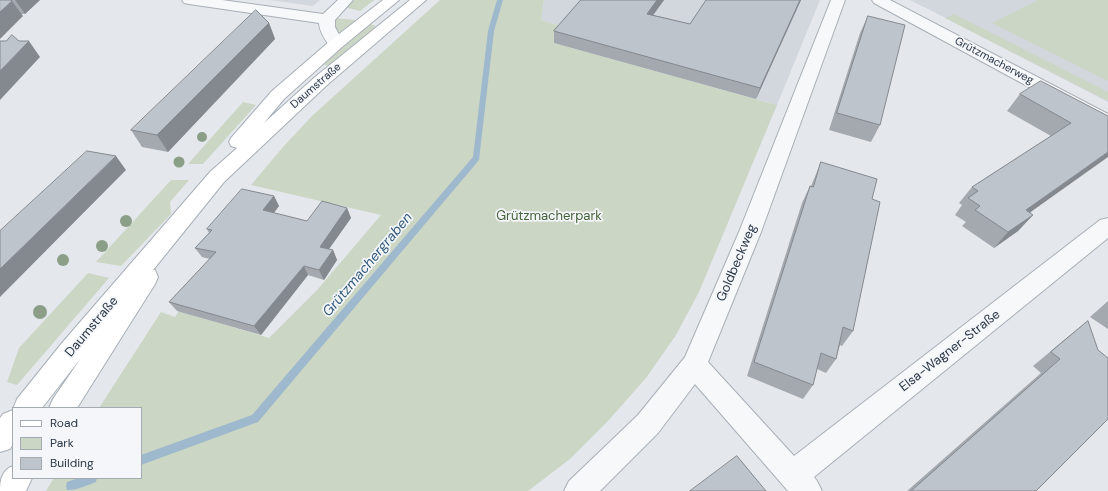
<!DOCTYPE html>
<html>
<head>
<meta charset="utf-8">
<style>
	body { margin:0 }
	#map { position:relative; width:1108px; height:491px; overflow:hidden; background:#e4e8ec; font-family:"DM Sans",sans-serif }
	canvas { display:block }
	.legend { position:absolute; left:12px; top:407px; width:130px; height:72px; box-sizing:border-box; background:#f4f6f9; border:1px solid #a3aab1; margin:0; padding:5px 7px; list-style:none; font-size:12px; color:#2a3746 }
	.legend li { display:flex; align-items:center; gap:8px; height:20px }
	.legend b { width:20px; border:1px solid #a3aab1 }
</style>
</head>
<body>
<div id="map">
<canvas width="1108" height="491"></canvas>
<ul class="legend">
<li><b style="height:5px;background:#fff"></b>Road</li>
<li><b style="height:11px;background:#cbd6c4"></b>Park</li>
<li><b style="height:11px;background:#bdc4cc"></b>Building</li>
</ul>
</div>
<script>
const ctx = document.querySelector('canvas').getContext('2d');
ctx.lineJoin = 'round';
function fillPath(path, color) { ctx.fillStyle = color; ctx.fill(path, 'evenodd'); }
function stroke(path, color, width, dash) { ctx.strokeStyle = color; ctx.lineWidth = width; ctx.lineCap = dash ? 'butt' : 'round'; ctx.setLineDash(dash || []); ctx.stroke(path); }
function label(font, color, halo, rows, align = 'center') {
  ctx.font = font + ' "DM Sans",sans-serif'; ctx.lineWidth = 3.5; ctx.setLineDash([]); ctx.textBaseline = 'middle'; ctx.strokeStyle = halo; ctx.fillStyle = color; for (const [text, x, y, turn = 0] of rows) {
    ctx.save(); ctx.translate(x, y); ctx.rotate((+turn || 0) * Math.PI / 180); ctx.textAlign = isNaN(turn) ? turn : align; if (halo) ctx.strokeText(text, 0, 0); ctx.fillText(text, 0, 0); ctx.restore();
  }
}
const built = new Path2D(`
	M270 0H320L313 6Z
	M544 0H820L777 105 554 43 567 28 541 20Z
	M909 0H1108V102L926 8Z`);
const green = new Path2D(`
	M352 0H374L360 11 344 7Z
	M440 0H544L541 20 567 28 554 43 777 105 699 292 676 335 646 378 608 421 570 459 528 491H46L54 478H141V408H99L161 312 175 317 179 311 269 338 318 289 381 215 251 185 283 147 312 116Z
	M1038 0H1108V81L992 23Z
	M954 14 1108 92V101L945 18Z
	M333 18 356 20 335 36Z
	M370 24 376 26 329 66 323 64Z
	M243 102 256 105 203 164H188Z
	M171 180H189L170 202 171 214 121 266 96 262Z
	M88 273 109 278 17 385 7 382 19 348Z`);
const stream = new Path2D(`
	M497 0H503L494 31 479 160 258 422 141 465V455L252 415 473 157 488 31Z
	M78 478H97L96 482C88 485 75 491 67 490L66 486 67 482Z`);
const street = new Path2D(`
	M182 0H222L323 14 338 0H353L335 20V27L344 44 342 47 336 49 330 47C326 41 319 31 319 23L189 4 184 3Z
	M831 0H845L761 232 708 362 794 456 1100 220 1108 218V238L814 477 817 481 822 491H788L695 384 658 433 600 491H564L569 481 638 415 685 357 739 232Z
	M872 0H890L1108 114V128L1101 126 874 3Z`);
const secondary = new Path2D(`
	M383 0H399L342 47 284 99 264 123 315 77 410 0H426L327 85 224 182 153 270H155L158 277 155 284 77 408H49L53 399 81 358 42 408 13 409 17 399 62 343 210 172 237 148 231 146 229 142 231 138 272 91 330 41Z
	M13 410V444L10 449 0 452V418L3 414Z
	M13 466V478H32L26 491H0C0 480 2 470 13 466Z`);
const trees = [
	[202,137,5],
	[179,162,5.5],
	[126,221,6],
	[102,246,6],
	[63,260,6],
	[40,312,7]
];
const wall = new Path2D(`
	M0 0H40L25 14H21L23 16Z
	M581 0H664L653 15 690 24 706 0H801L756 99 554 43V31Z
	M868 16 880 125 871 142 829 130 860 33Z
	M269 23 275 39 168 152 142 147 131 130Z
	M1020 94 1108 116 1030 213 1033 215 1018 231 994 248 962 226 966 222 955 215 962 205 959 203 972 187 1051 136 1007 111Z
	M821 162 872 199 853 331 842 346 840 345 836 359 826 373 817 369 813 385 803 399 747 376 802 203 810 186H811L814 179Z
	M274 196 279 206 274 213 307 221 347 208 351 218 329 249 333 250 337 260 324 280 308 275 261 335 177 311 169 302 210 259 202 257 195 248 209 233 207 229Z
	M1108 301V329L1090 317Z
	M1088 321 1036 491H907L1041 373 1033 366 1069 336Z`);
const shadedWall = new Path2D(`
	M15 0H40L25 14Z
	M657 0H664L646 25 647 14Z
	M800 0H801L756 99 760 88Z
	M12 1 23 16 0 39V12Z
	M269 23 275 39 168 152 157 135Z
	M29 41 40 57 0 100V71Z
	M1108 152V157L1011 226 1026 210Z
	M116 156 126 170 0 297V269Z
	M274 196 279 206 268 220 263 210Z
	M347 208 351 218 324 256 320 247Z
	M1033 215 1018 231 994 248 1008 232Z
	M333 250 337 260 324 280 319 270Z
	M304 266 308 275 261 335 254 326Z`);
const building = new Path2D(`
	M0 0H11L12 1 0 12Z
	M581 0H657L647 14 690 24 706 0H800L760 88 554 31Z
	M256 10 269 23 157 135 131 130Z
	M868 16 905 25 880 125 837 113Z
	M12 35 19 41H29L0 71V41H6Z
	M1041 81 1108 116V152L1026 210 1033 215 1008 232 975 210 980 206 968 198 978 191 972 187 1071 123 1020 94Z
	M87 151 116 156 0 269V231Z
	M821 162 877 179 872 199 880 202 853 331 843 327 836 359 821 353 813 385 754 362 810 186 813 187Z
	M242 189 274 196 263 210 307 221 322 201 347 208 320 247 333 250 319 270 304 266 254 326 169 302 216 252 195 248 212 230 207 229Z
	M1088 321 1098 350 1108 358V419L1036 491H911L1060 359 1051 352Z
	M737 456 766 491H690Z`);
const farStreetnames = [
	["Grützmacherweg",994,61,28],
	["Daumstraße",316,86,-41]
];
const parkNames = [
	["Grützmacherpark",549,217]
];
const streetNames = [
	["Goldbeckweg",737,263,-67],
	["Daumstraße",92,327,-50],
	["Elsa-Wagner-Straße",950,351,-38]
];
const waterNames = [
	["Grützmachergraben",368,265,-50]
];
fillPath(built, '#d2d7de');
fillPath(green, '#cbd6c4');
fillPath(stream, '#9eb9cd');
stroke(street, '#a8afb7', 2);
stroke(secondary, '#a8afb7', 2);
fillPath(street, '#f7f8fa');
fillPath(secondary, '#fff');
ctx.fillStyle = '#8b9e88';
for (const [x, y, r] of trees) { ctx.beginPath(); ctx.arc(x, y, r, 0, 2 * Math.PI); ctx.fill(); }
fillPath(wall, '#a3a9af');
fillPath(shadedWall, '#84898f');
fillPath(building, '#bdc4cc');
stroke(building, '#84898f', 1);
label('11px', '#2a3746', '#f4f6f9', farStreetnames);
label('13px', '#436237', '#f4f6f9', parkNames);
label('13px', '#2a3746', '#f4f6f9', streetNames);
label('italic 14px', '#325a7c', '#f4f6f9', waterNames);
</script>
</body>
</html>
